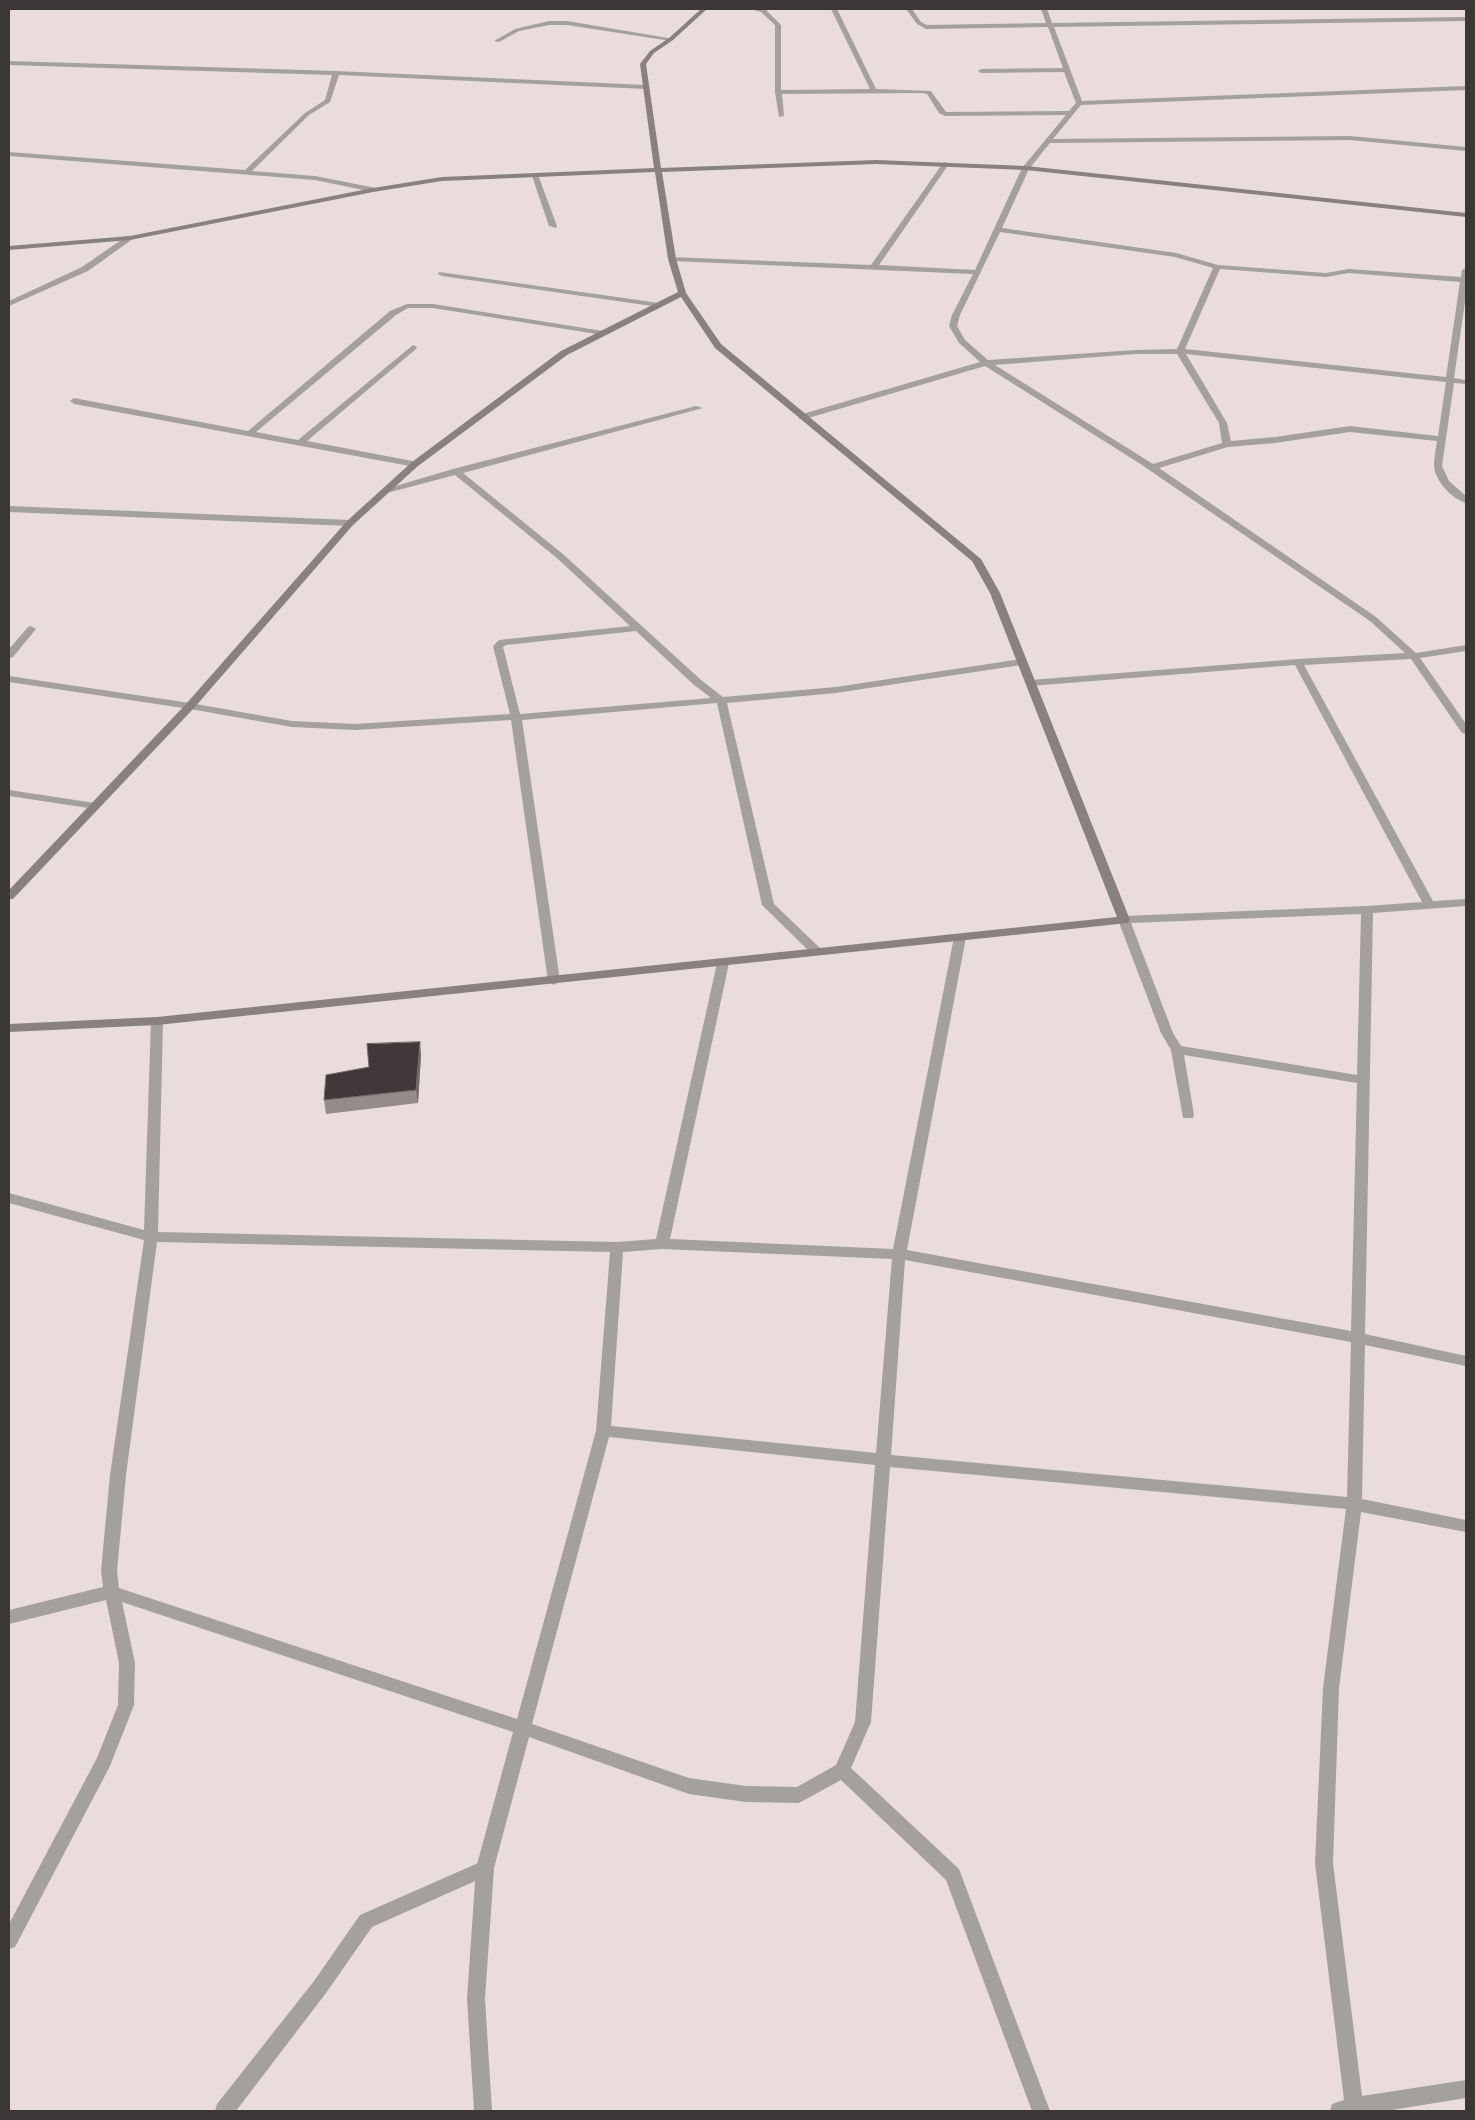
<!DOCTYPE html>
<html>
<head>
<meta charset="utf-8">
<style>
	body { margin:0 }
	#map { position:relative; width:1475px; height:2120px; overflow:hidden; background:#e9dcdb; font-family:Helvetica,sans-serif }
	canvas { display:block }
	.frame { position:absolute; inset:0; border:10px solid #3c3737; pointer-events:none }
</style>
</head>
<body>
<div id="map">
<canvas width="1475" height="2120"></canvas>
<div class="frame"></div>
</div>
<script>
const ctx = document.querySelector('canvas').getContext('2d');
ctx.lineJoin = 'round';
function fillPath(path, color) { ctx.fillStyle = color; ctx.fill(path, 'evenodd'); }
function stroke(path, color, width, dash) { ctx.strokeStyle = color; ctx.lineWidth = width; ctx.lineCap = dash ? 'butt' : 'round'; ctx.setLineDash(dash || []); ctx.stroke(path); }
const lane = new Path2D(`
	M485 1860 491 1862 494 1868 491 1874 372 1927 326 1993 236 2111H215L217 2104 314 1981 360 1915Z`);
const street = new Path2D(`
	M750 9H765L781 25V90L870 89 831 9H837L876 89 931 91 946 112 1069 111 1076 103 1064 72 981 73 978 71 981 69 1063 68 1048 27 926 29 917 24 906 9H912L921 22 927 25 1046 23 1041 9H1047L1052 23 1466 17V21L1054 27 1082 101 1466 86V90L1081 105 1053 139 1350 136 1466 147V151L1350 140 1050 143 1029 169 1002 228 1176 253 1218 265 1326 273 1349 269 1461 277 1462 270 1466 268V295L1454 378 1466 380V384L1454 383 1442 466 1449 481 1466 496V503C1452 499 1434 480 1434 465 1434 457 1436 449 1437 441L1350 432 1275 443 1228 447 1159 468 1376 617 1416 653 1466 645V651L1420 658 1466 724V734L1462 733 1411 659 1304 665 1433 901 1466 899V906L1373 913 1365 1334 1466 1356V1366L1365 1345 1362 1499 1466 1520V1532L1361 1512 1339 1688 1333 1863 1362 2096 1466 2080V2098L1386 2111H1330L1332 2104 1344 2100 1315 1863 1323 1688 1346 1509 890 1467 871 1722 851 1768 959 1869 1050 2111H1032L946 1880 841 1780 799 1803 746 1802 689 1794 529 1737 494 1868 485 1999 492 2111H474L467 1999 476 1868 513 1732 122 1602 135 1663 134 1705 110 1766 15 1947 9 1949V1924L97 1758 118 1705 119 1663 106 1600 9 1624V1610L103 1587 101 1571 110 1475 144 1240 9 1203V1193L144 1230 151 1021 153 1018H161L163 1021 158 1232 617 1242 656 1239 717 963 719 960H727L729 963 670 1239 893 1249 954 937 956 934H964L966 937 907 1250 1351 1331 1357 1083 1184 1055 1194 1115 1193 1118H1183L1171 1050 1161 1033 1118 920 1124 916 1367 906 1422 902 1295 665 1030 686 1025 683 1030 680 1298 659 1405 653 1370 621 1139 463 985 366 805 419H799V415L980 362 959 343 949 326 952 315 973 274 672 261H669V257L871 265 943 163 945 162 949 164 879 265 975 270 1022 168 1066 115 945 116 939 113 927 94 923 93 782 94 784 116 779 117 775 92V25L761 12ZM1000 232 1175 257 1213 268 1177 349 1135 350 988 360 965 340 957 326 960 315ZM1220 269 1326 277 1349 273 1460 282 1446 377 1185 349ZM1135 354H1177L1219 423 1222 443 1153 464 995 365ZM1186 354 1446 382 1438 436 1350 426 1275 437 1231 441 1227 423ZM1361 914 1357 1075 1181 1046 1173 1033 1131 923ZM157 1242 610 1252 596 1431 517 1719 119 1588 117 1571 126 1475ZM662 1249 892 1259 876 1453 611 1426 623 1252ZM905 1260 1351 1342 1347 1497 891 1455ZM609 1437 875 1465 855 1722 836 1765 797 1787 746 1786 689 1778 532 1724Z
	M549 21H567L674 39 671 41 567 25H549L519 31 499 42 494 41 515 29Z
	M9 61 336 71 646 85 649 87 646 89 339 75 330 102 309 115 252 171 315 176 376 188 377 190 373 192 315 180 9 156V152L245 170 305 113 325 100 332 75 9 65Z
	M531 173 538 175 557 226 556 228 549 226Z
	M127 236 134 238 88 271 9 306V301L82 267Z
	M439 272 659 303 663 305 659 307 442 276 438 274Z
	M407 304H433L603 331 607 333 603 335 433 308H408L396 315 256 432 298 440 413 345 417 347 416 349 307 441 418 462 419 464 415 467 74 404 70 401 74 398 248 431 390 311Z
	M696 406 703 408 463 473 564 555 701 680 723 697 836 687 1021 659 1026 662 1021 665 836 693 727 703 774 904 821 949 823 952 821 955H813L762 905 717 703 522 720 560 981 554 985 548 981 511 720 355 730 292 727 190 709 9 682V676L190 703 292 721 355 724 510 714 493 646 499 640 630 626 558 559 455 475 387 493 382 490 453 469ZM636 631 693 684 711 698 520 714 503 647 506 645Z
	M9 506 350 520 355 523 350 526 9 512Z
	M31 626 36 629 13 657 9 658V649L28 627Z
	M9 790 95 803 100 806 95 809 9 796Z`);
const secondary = new Path2D(`
	M701 9H707L673 40 654 53 646 64 661 168 876 160 1026 166 1466 213V217L1026 170 876 164 662 172 676 259 686 293 721 344 981 559 1000 593 1130 920 1128 923 157 1025 9 1032V1024L157 1017 1117 917 990 593 972 561 715 348 681 297 567 355 418 466 353 525 194 708 13 899H9V890L186 704 347 521 412 462 561 351 678 292 668 259 655 172 442 181 373 192 130 240 9 250V246L130 236 373 188 442 177 654 168 640 64 650 51 669 38Z`);
const wall = new Path2D(`
	M421 1055 418 1103 326 1114 324 1100 369 1067Z`);
const shadedWall = new Path2D(`
	M420 1042 421 1055 418 1103 416 1090Z`);
const building = new Path2D(`
	M420 1042 416 1090 324 1100 326 1075 369 1067 367 1044Z`);
fillPath(lane, '#a4a09e');
fillPath(street, '#a4a09e');
fillPath(secondary, '#88817e');
fillPath(wall, '#968a8a');
fillPath(shadedWall, '#74696a');
fillPath(building, '#42383a');
stroke(building, '#74696a', 1);
</script>
</body>
</html>
